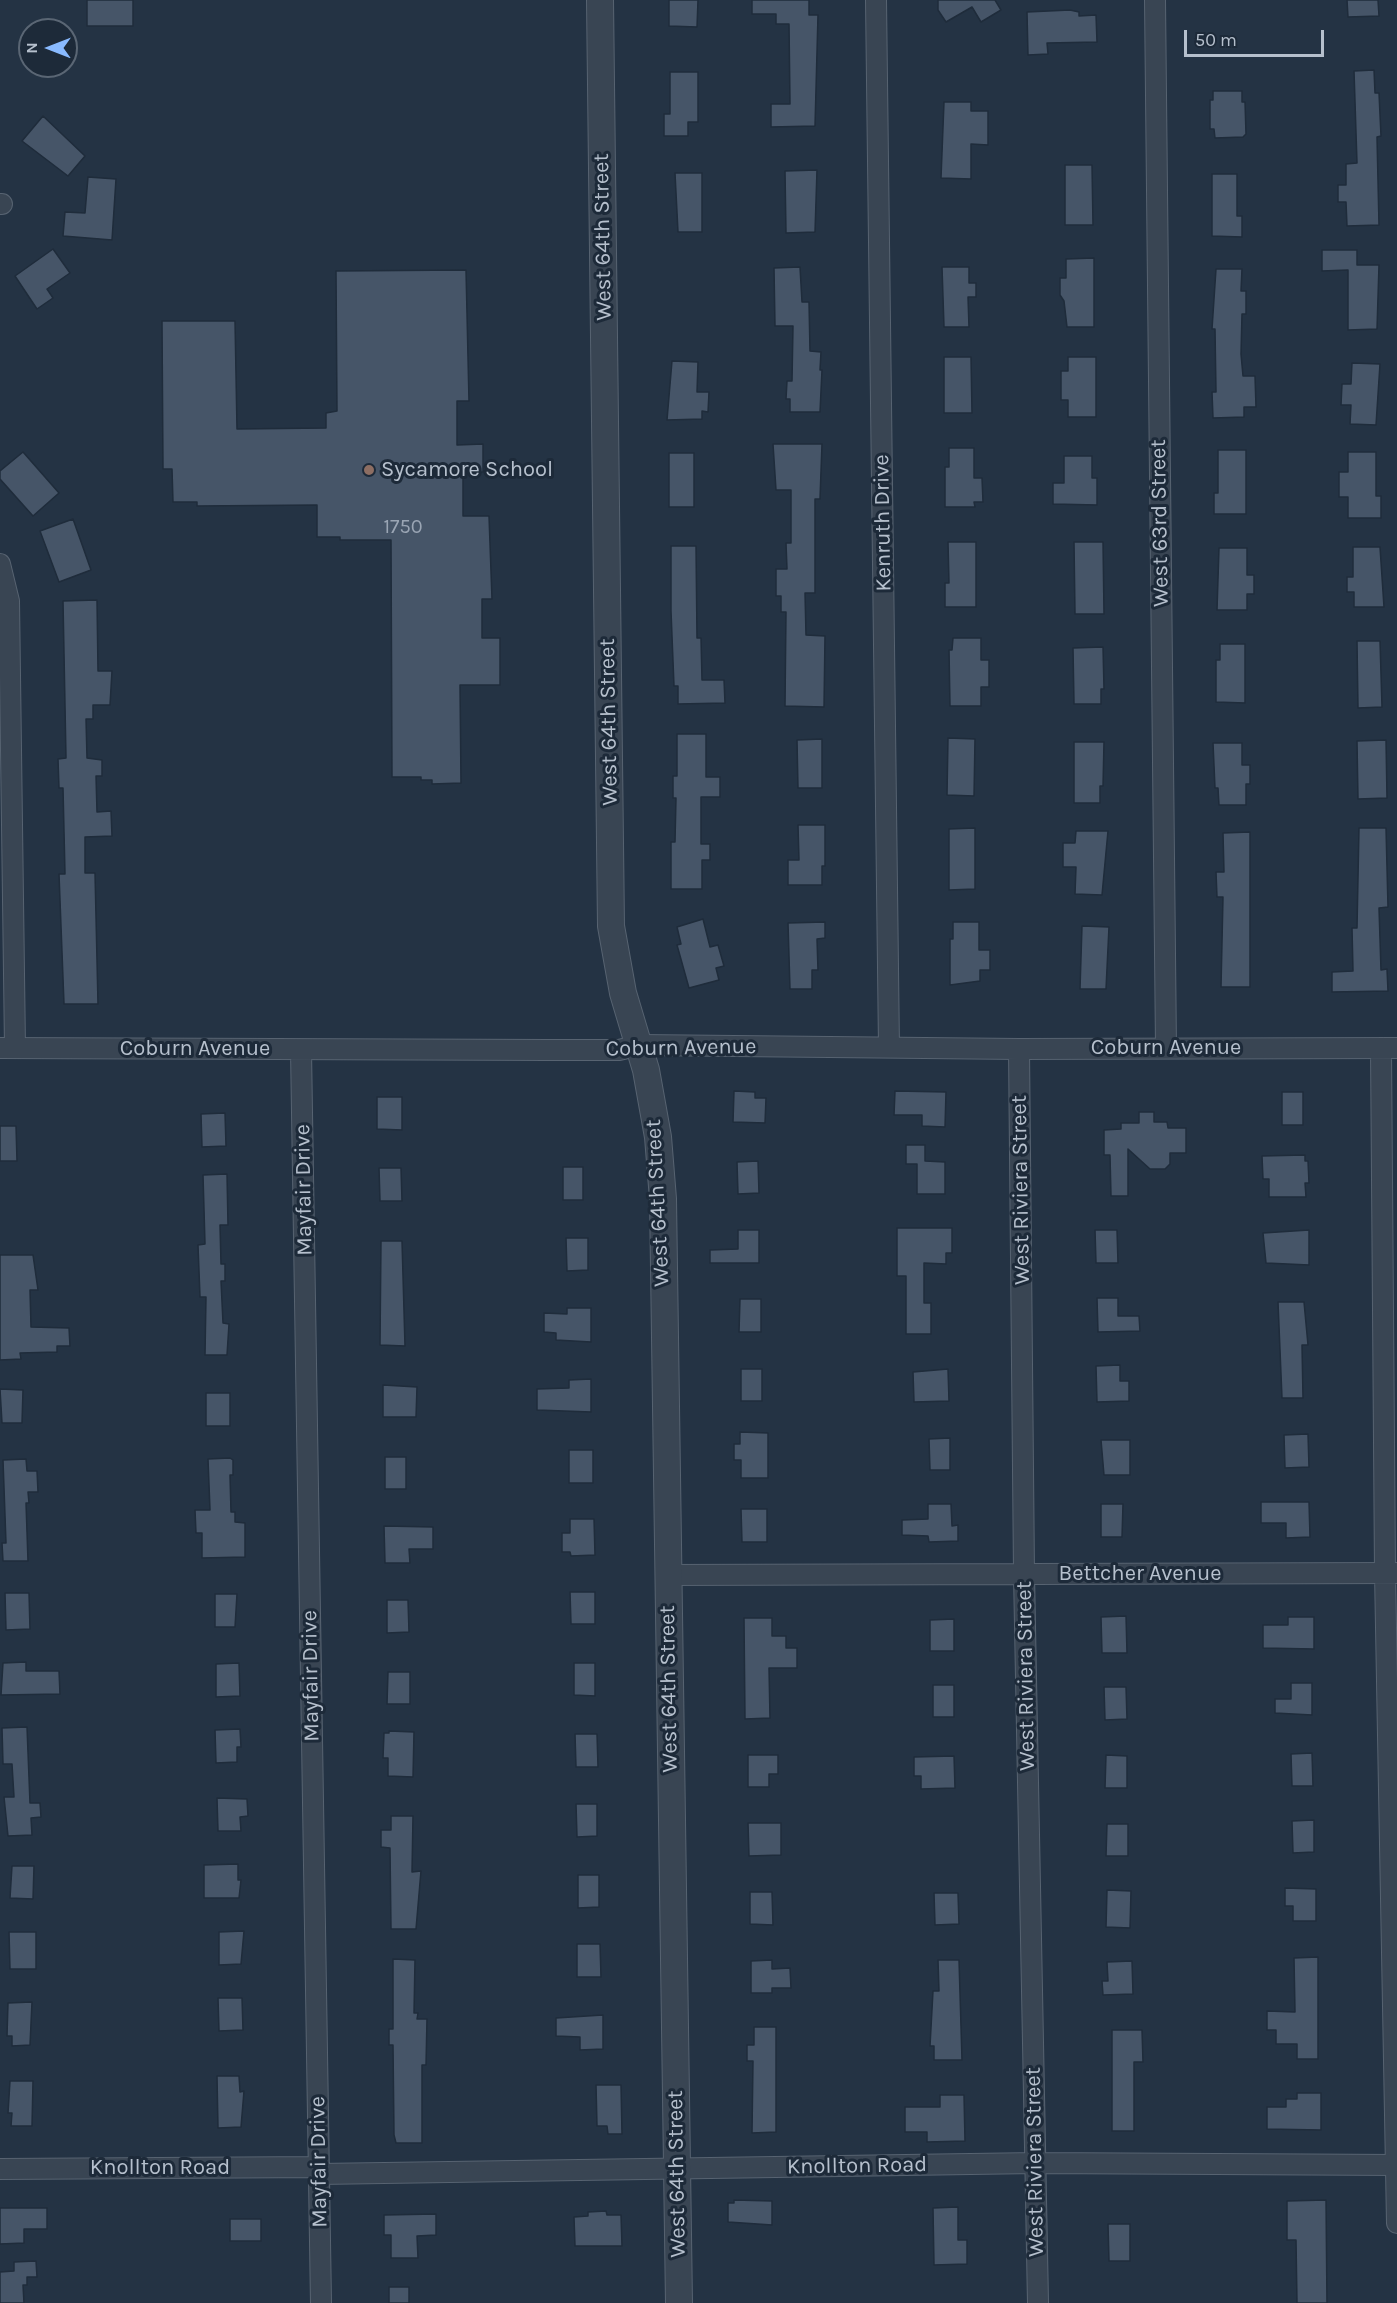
<!DOCTYPE html>
<html>
<head>
<meta charset="utf-8">
<style>
	body { margin:0 }
	#map { position:relative; width:1397px; height:2303px; overflow:hidden; background:#243344; font-family:Karla,sans-serif }
	canvas { display:block }
	.north { position:absolute; left:18px; top:18px; width:60px; height:60px; box-sizing:border-box; background:#1d2a39; border:2px solid #5a6674; border-radius:50%; rotate:270deg; font-size:16px; font-weight:700; line-height:24px; text-align:center; color:#b6c0cd }
	.north::after { content:''; display:block; margin:auto; width:21px; height:27px; background:#89baff; clip-path:polygon(50% 0,100% 100%,50% 72%,0 100%) }
	.scale { position:absolute; left:1184px; top:30px; width:140px; height:27px; box-sizing:border-box; border:3px solid #b6c0cd; border-top:0; padding-left:8px; font-size:18px; line-height:21px; white-space:nowrap; color:#b6c0cd; -webkit-text-stroke:4px #1d2a39; paint-order:stroke }
</style>
</head>
<body>
<div id="map">
<canvas width="1397" height="2303"></canvas>
<div class="north">N</div>
<div class="scale">50 m</div>
</div>
<script>
const ctx = document.querySelector('canvas').getContext('2d');
ctx.lineJoin = 'round';
function fillPath(path, color) { ctx.fillStyle = color; ctx.fill(path, 'evenodd'); }
function stroke(path, color, width, dash) { ctx.strokeStyle = color; ctx.lineWidth = width; ctx.lineCap = dash ? 'butt' : 'round'; ctx.setLineDash(dash || []); ctx.stroke(path); }
function label(font, color, halo, rows, align = 'center') {
  ctx.font = font + ' Karla,sans-serif'; ctx.lineWidth = 6; ctx.setLineDash([]); ctx.textBaseline = 'middle'; ctx.strokeStyle = halo; ctx.fillStyle = color; for (const [text, x, y, turn = 0] of rows) {
    ctx.save(); ctx.translate(x, y); ctx.rotate((+turn || 0) * Math.PI / 180); ctx.textAlign = isNaN(turn) ? turn : align; if (halo) ctx.strokeText(text, 0, 0); ctx.fillText(text, 0, 0); ctx.restore();
  }
}
const building = new Path2D(`
	M87 0H133V26H87Z
	M669 0H698L697 27 669 26Z
	M752 0H809V15H818L815 126 771 127V104H790L789 24H776V14H752Z
	M938 0H995L1001 10 981 22 972 7 946 22 938 10Z
	M1347 0H1378L1379 16 1348 17Z
	M1070 10 1079 12V16L1096 15 1097 42 1047 43 1048 54 1028 55 1027 12Z
	M1374 70 1375 93H1379L1381 136 1377 137 1379 225 1347 226 1346 202H1338V185H1346V164L1357 163 1354 71Z
	M670 72H698V122H688V136H664V114H670Z
	M1213 91H1242V102H1245L1246 134 1243 137 1215 138 1214 129H1210V100H1213Z
	M944 102H971V111H988V145L971 144V179L941 178Z
	M43 116 85 156 68 176 22 141Z
	M1065 165H1092L1093 225H1065Z
	M817 170 815 232 786 233 785 171Z
	M675 173H702V232H678Z
	M1212 174H1237V216H1242V237L1212 236Z
	M88 177 116 179 112 240 63 236 65 212 85 213Z
	M53 249 70 273 47 289 53 298 37 309 15 276Z
	M1322 250H1357V265H1379L1377 329 1348 330V270L1322 271Z
	M1094 258V327H1067L1064 301 1060 295V278H1066V259Z
	M800 267 802 302H809L810 351 821 352 820 370H822L820 412H790V399H786L787 381H792L793 326H775L774 268Z
	M942 267H969V283H976V297H968L969 327H944Z
	M1216 269H1242L1241 291H1246V314H1242L1241 354 1243 376H1255L1256 407H1244V417L1213 418 1212 392H1216L1215 329H1212Z
	M466 270 469 401H457V445L483 444V472H463V516H489L492 599H482V638H500V685H460L461 783 432 784V780H421V777H392L391 540H340V537H317V505L197 506V502H173L172 469H163L162 321H235L237 429 326 428V413L337 411 336 271Z
	M944 357H971L972 413H944Z
	M1068 357H1096V417H1068V400H1061V371H1068Z
	M672 361 698 362 697 392H709L708 412 702 411V419L667 420Z
	M1352 363 1380 364 1376 425 1350 424 1351 405H1341L1342 384H1351Z
	M773 444H822L820 499H815V593H805L806 635 825 636 824 707 785 706 786 612H781V596H776V569H787L786 543H791V490H776Z
	M949 448H974V478H982L983 502H974L975 507H945V467H949Z
	M1218 450H1246V514H1214V493H1218Z
	M23 452 59 493 33 516 0 479V471Z
	M1348 452H1376V496H1381V518H1348V497H1339V472H1348Z
	M669 453H694V507H669Z
	M1064 456H1092V478H1097V505L1053 504V483H1064Z
	M73 519 91 570 59 582 40 531Z
	M948 542H976V607H945V583H949Z
	M1074 542H1103L1104 614H1075Z
	M671 546H696L697 638H701L702 680H724L725 703 678 704V686H674L671 611Z
	M1353 547H1380L1384 607H1354V592H1347V577H1353Z
	M1219 548H1247V575H1254V594H1247V610H1217Z
	M97 600 98 671H112L110 705H93V719H86L87 758 102 760V776H96L97 812 111 811 112 836 85 837V873H95L98 1004H64L59 874H65L63 788H59L58 759 66 758 63 601Z
	M953 638H981V660H989V687H981V706H950L949 650H952Z
	M1357 641H1380L1382 707 1358 708Z
	M1220 644H1245V703L1216 702V660H1220Z
	M1103 647 1104 689H1101V704H1074L1073 648Z
	M677 734H706V777H720V797H701V844H710V860H702V889H671V842H675L676 798H673V776H677Z
	M948 738 975 739 974 796 947 795Z
	M822 739V788H798L797 740Z
	M1386 740 1387 798 1358 799 1357 741Z
	M1074 742H1104L1103 786H1100V803H1074Z
	M1213 743H1242V765H1250V784H1246V805H1219L1218 788H1215Z
	M798 825H825V866H822V885H788V860H799Z
	M975 828V889L949 890V829Z
	M1359 828H1386L1388 907 1379 908 1381 970 1387 969 1388 991 1332 992V972L1353 971 1352 928H1357Z
	M1076 831H1108L1102 895 1075 894 1076 867H1063V843H1075Z
	M1250 832V987H1221L1223 897H1217L1216 872H1224L1223 833Z
	M703 919 710 947 718 945 724 966 716 968 719 980 689 988 677 945 681 944 677 927Z
	M825 922V938L817 939 818 970H812V989H790L788 923Z
	M953 922H979V950H990V970H980V981L950 985V939H953Z
	M1082 926 1109 927 1106 989H1080Z
	M734 1091 755 1092V1098H766L765 1123 733 1122Z
	M895 1091 946 1092 945 1127 922 1126V1115H894Z
	M1282 1092H1303V1125H1282Z
	M377 1097H402V1130L377 1129Z
	M1139 1112H1154V1122H1167L1168 1128H1186V1153H1170V1164L1165 1169H1150L1128 1149V1196H1111L1110 1155H1104V1130L1121 1129V1123H1139Z
	M225 1113 226 1146 202 1147 201 1114Z
	M0 1126H16L17 1161H0Z
	M906 1145H925V1161L945 1162V1194H917V1164H906Z
	M1305 1155V1161H1308L1309 1183H1305L1306 1197H1269V1179H1263L1262 1156Z
	M758 1161 759 1193 738 1194 737 1162Z
	M563 1167H583V1200H563Z
	M379 1168H401L402 1201H380Z
	M227 1174 228 1225H220L221 1264H225V1281H221L223 1323 229 1324 227 1355H205L206 1297H200L198 1245 205 1244 203 1175Z
	M897 1228H952V1253H946V1264L924 1263V1303H931V1334H906V1276H897Z
	M738 1230H759V1263H710V1250L738 1249Z
	M1095 1230H1117L1118 1263H1096Z
	M1309 1230V1265L1266 1263 1263 1233Z
	M566 1238H588V1270L567 1271Z
	M381 1241H402L405 1346 380 1345Z
	M0 1255H33L38 1290H30L31 1327 69 1328 70 1346H57V1352L20 1353 21 1359 0 1360Z
	M1097 1298H1118V1316H1139L1140 1331 1098 1332Z
	M740 1299H761V1332H739Z
	M1278 1302H1304L1308 1345H1302L1303 1398H1282Z
	M567 1308H591V1342L556 1340V1333L544 1332V1313L567 1314Z
	M1120 1365V1381H1129V1401L1097 1402 1096 1366Z
	M741 1369H762V1401H741Z
	M948 1369 949 1401 914 1402 913 1372Z
	M591 1379V1412L537 1410V1389L569 1388V1380Z
	M383 1385 417 1387 416 1417H383Z
	M0 1389 23 1390 22 1423H2Z
	M206 1393H230V1426H206Z
	M740 1432 768 1433V1478H741V1460H734V1444H740Z
	M1308 1434 1309 1467 1285 1468 1284 1435Z
	M950 1438V1470H930L929 1439Z
	M1101 1440H1130V1475H1104Z
	M569 1450H593V1483H569Z
	M385 1457H406V1489H385Z
	M230 1458 233 1460V1475H230L231 1512H235V1522L245 1523V1557L202 1558V1533H196L195 1510H210L208 1459Z
	M26 1459 27 1471H37L38 1492H28L29 1503H26L28 1561H3L2 1543H6L3 1460Z
	M1261 1502H1309L1310 1537 1286 1538V1523H1261Z
	M928 1504H951L952 1526 958 1525V1541L929 1542 928 1536 902 1535V1520L928 1519Z
	M1101 1504H1123L1122 1537H1101Z
	M741 1509H767V1542H742Z
	M570 1519H594L595 1555 571 1556 570 1552H562V1533H570Z
	M384 1526 433 1527V1549H409L410 1563H385Z
	M570 1592H595V1624H571Z
	M5 1593H29L30 1629 6 1630Z
	M215 1594H237L235 1627H215Z
	M387 1600H408L409 1632 387 1633Z
	M1126 1616 1127 1653H1102L1101 1617Z
	M1288 1617H1314V1649L1263 1648V1625H1288Z
	M744 1618H772V1636H786V1648H797V1668H769L770 1718 745 1719Z
	M954 1619V1651H930V1620Z
	M26 1662V1671H59L60 1694 1 1695 3 1663Z
	M239 1663 240 1696 216 1697V1664Z
	M574 1663H595V1696L574 1695Z
	M388 1672H410V1704H387Z
	M1291 1683H1312V1715L1275 1713V1699H1291Z
	M933 1685H954V1717H933Z
	M1104 1687H1126L1127 1719 1105 1720Z
	M27 1727 30 1803H40L41 1817 31 1818 32 1835 8 1836 4 1797H14L12 1764H3L2 1728Z
	M240 1729 241 1747H237V1762L216 1763 215 1730Z
	M389 1731 414 1732 413 1777 388 1776V1758H383L384 1733H389Z
	M575 1734H597L598 1767H576Z
	M1312 1753 1313 1786H1292L1291 1754Z
	M748 1755H778V1774H769V1787H748Z
	M1106 1755 1127 1756V1788H1105Z
	M954 1756 955 1788 921 1789V1776H914V1757Z
	M217 1798 247 1799 248 1816 240 1817 241 1831H218Z
	M576 1804H597V1836L577 1837Z
	M391 1816H413L412 1872 421 1871 416 1929H391L390 1848 381 1847V1830H391Z
	M1314 1820V1852L1293 1853 1292 1821Z
	M748 1823H781V1855L749 1856Z
	M1107 1824H1128V1856H1106Z
	M238 1864V1880H241L239 1898H204V1865Z
	M12 1866H34L33 1899 10 1898Z
	M578 1875H599V1907L578 1908Z
	M1285 1888 1316 1889V1921H1293V1906H1285Z
	M1107 1890 1131 1891 1130 1928 1106 1927Z
	M750 1892H772L773 1925 750 1924Z
	M934 1893H958L959 1924 935 1925Z
	M244 1931 241 1964 219 1965V1932Z
	M9 1932H36V1969H10Z
	M577 1944H600L601 1977H577Z
	M1318 1957V2059H1297V2044H1276V2030H1267V2011L1295 2012 1294 1958Z
	M393 1959 415 1960 414 2013H418L417 2019H427L426 2065H422V2143H396L394 2135 393 2045H389V2029H393Z
	M772 1960V1969L790 1968 791 1988H772V1993H751V1961Z
	M938 1960H959L962 2060H934V2046H930L933 1991H939Z
	M1132 1961 1133 1994 1103 1995 1102 1981H1108L1107 1962Z
	M218 1998H242L243 2030 219 2031Z
	M32 2002 30 2045 12 2046V2036H7L8 2003Z
	M603 2015V2049L580 2050V2037L556 2036V2018Z
	M754 2027H776V2132L752 2133 753 2061H747V2045H754Z
	M1112 2030H1142L1143 2062H1134V2131H1112Z
	M217 2076H239L240 2092 244 2091 241 2127 218 2128Z
	M10 2081H33L32 2126H11L12 2113H8Z
	M596 2085H621L622 2134H608L607 2126H597Z
	M1297 2093H1321V2130L1267 2129V2107H1286V2099H1297Z
	M940 2095H964L965 2141 927 2142V2132H905V2107H940Z
	M734 2200 772 2201V2225L728 2222V2203H734Z
	M1326 2200 1327 2303H1297L1296 2240H1287V2201Z
	M958 2207V2240H967V2264L934 2265 933 2208Z
	M0 2208H47V2229H24V2243L0 2244Z
	M606 2211 607 2215H621L622 2246H575L574 2217 588 2216V2212Z
	M436 2214V2235L417 2236 418 2258H391V2235H384V2215Z
	M230 2219H261V2241H230Z
	M1108 2224H1130V2261H1109Z
	M36 2261 37 2277H27V2285H23L24 2303H0V2272L14 2271V2262Z
	M389 2287H409V2303H389Z`);
const minor = new Path2D(`
	M876 0 889 1047
	M1155 0 1166 1047
	M0 204H2
	M0 564 9 601 15 1048
	M0 1048 548 1050H619L640 1045 1019 1049 1397 1048
	M1381 1048 1385 1573 1397 2223
	M1019 1049 1024 1574 1038 2303
	M301 1050 321 2303
	M667 1575 1397 1573
	M0 2169 319 2167
	M319 2174 1036 2163 1396 2165`);
const tertiary = new Path2D(`
	M600 0 611 926 623 993 646 1070 658 1137 663 1199 679 2303`);
const markers = [
	[369,470,6,"#8d6e63"]
];
const numberNames = [
	["1750",403,527]
];
const streetNames = [
	["West 64th Street",603,237,-91],
	["Kenruth Drive",883,523,-91],
	["West 63rd Street",1160,523,-91],
	["West 64th Street",609,722,-91],
	["Coburn Avenue",681,1048,-1],
	["Coburn Avenue",1166,1048],
	["Coburn Avenue",195,1049],
	["Mayfair Drive",304,1190,-91],
	["West Riviera Street",1021,1190,-91],
	["West 64th Street",658,1203,-93],
	["Bettcher Avenue",1140,1574],
	["Mayfair Drive",311,1676,-91],
	["West Riviera Street",1026,1676,-91],
	["West 64th Street",669,1689,-91],
	["Mayfair Drive",319,2162,-91],
	["West Riviera Street",1035,2162,-91],
	["Knollton Road",857,2166,-1],
	["Knollton Road",160,2168],
	["West 64th Street",677,2174,-91]
];
const poiNames = [
	["Sycamore School",381,470]
];
fillPath(building, '#465568');
stroke(building, '#1f2c3b', 1.5);
stroke(minor, '#576371', 22);
stroke(tertiary, '#576371', 28);
stroke(minor, '#394553', 20);
stroke(tertiary, '#394553', 26);
for (const [x, y, r, color] of markers) { const dot = new Path2D(); dot.arc(x, y, r, 0, 2 * Math.PI); ctx.fillStyle = color; ctx.fill(dot); stroke(dot, '#1d2a39', 2); }
label('20px', '#9aa5b4', null, numberNames);
label('22px', '#b6c0cd', '#1d2a39', streetNames);
label('22px', '#b6c0cd', '#1d2a39', poiNames, 'left');
</script>
</body>
</html>
